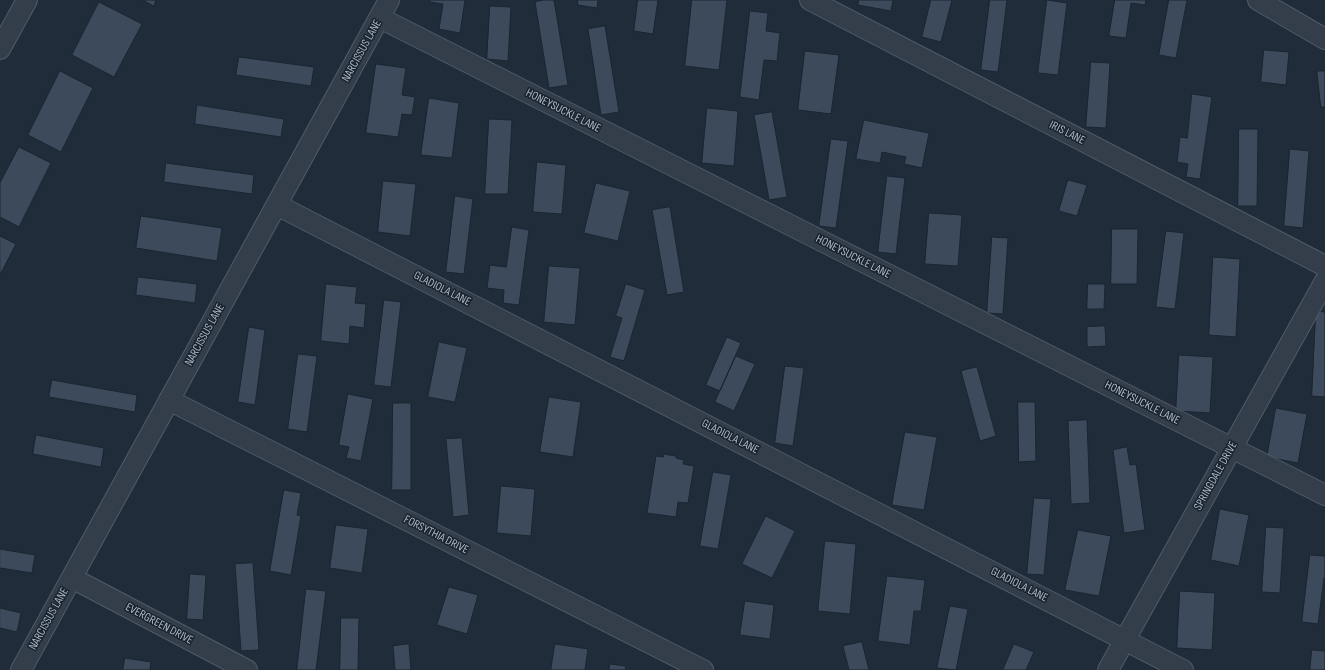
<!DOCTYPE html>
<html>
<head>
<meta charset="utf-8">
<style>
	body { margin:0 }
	canvas { display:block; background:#202c3a }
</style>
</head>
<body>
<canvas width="1325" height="670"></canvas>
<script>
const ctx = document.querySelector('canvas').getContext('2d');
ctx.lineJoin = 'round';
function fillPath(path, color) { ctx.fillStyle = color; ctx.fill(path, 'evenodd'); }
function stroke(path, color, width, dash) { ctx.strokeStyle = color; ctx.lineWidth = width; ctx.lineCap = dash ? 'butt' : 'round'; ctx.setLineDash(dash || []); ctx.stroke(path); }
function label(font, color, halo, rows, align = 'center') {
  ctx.font = font + ' "Sofia Sans Condensed",sans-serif'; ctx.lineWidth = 3; ctx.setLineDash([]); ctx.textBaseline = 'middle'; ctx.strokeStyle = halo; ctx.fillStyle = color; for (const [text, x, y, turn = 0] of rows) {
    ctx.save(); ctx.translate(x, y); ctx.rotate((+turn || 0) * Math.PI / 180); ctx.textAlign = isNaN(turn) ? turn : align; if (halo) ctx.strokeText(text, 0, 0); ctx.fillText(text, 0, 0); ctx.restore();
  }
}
const building = new Path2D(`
	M143 0H156L154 6Z
	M430 0H465L460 33 439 29 443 4 430 2Z
	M544 0H554L568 85 549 88 535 2Z
	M578 0H598L597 8 578 5Z
	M638 0H658L653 34 634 31Z
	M692 0H727L719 70 685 66Z
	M859 0H893L891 11 858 5Z
	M931 0H952L941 42 922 37Z
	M990 0H1007L998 72 981 70Z
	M1047 0 1067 3 1058 75 1038 73Z
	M1115 0H1146L1145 5 1131 3 1126 38 1109 36Z
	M1169 0H1187L1176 58 1159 55Z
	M99 2 142 24 114 77 72 55Z
	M490 6 511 7 508 61 487 59Z
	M750 11 768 13 766 31 780 33 777 61 764 60 759 100 740 97Z
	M605 26 619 112 601 115 588 29Z
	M1264 50 1289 52 1286 85 1261 82Z
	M805 51 839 55 831 114 798 110Z
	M239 57 314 67 311 86 236 75Z
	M1091 62 1110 63 1106 128 1086 127Z
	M376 64 406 68 402 95 415 97 412 115 402 114 398 137 366 133Z
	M60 71 93 88 61 152 28 135Z
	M1317 71H1325V107H1321Z
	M1192 94 1212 97 1200 179 1186 177 1188 164 1177 162 1180 137 1187 138Z
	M429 98 459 103 452 158 421 155Z
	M197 105 284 119 281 137 195 124Z
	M707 108 738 111 734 166 702 163Z
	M772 112 787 197 769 200 754 115Z
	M489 119 512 120 508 194H485Z
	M864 120 929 133 922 168 904 164 906 157 882 152 880 163 856 159Z
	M1239 129H1258L1257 206H1238Z
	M831 139 848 141 836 228 819 226Z
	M19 147 51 163 19 227 0 217V183Z
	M1290 149 1309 151 1303 228 1284 226Z
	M537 162 566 165 562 214 533 212Z
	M166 163 254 175 252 194 164 182Z
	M887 176 905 178 896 254 878 252Z
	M1068 180 1087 185 1077 216 1059 211Z
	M383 181 416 184 410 236 378 232Z
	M596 183 630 191 618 241 584 233Z
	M455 196 473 199 464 274 446 272Z
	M670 207 684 292 667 295 652 210Z
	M929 213 962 215 958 266 925 264Z
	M141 216 222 228 217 261 136 248Z
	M512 227 529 230 519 305 503 303 504 290 487 288 490 265 506 267Z
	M1112 229H1138L1137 284H1111Z
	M1166 231 1184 233 1175 309 1156 307Z
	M0 236 16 244 0 275Z
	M992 237 1008 238 1003 314 987 313Z
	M1213 257 1240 259 1236 337 1209 335Z
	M549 266 580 268 575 325 544 322Z
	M138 277 197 284 195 303 136 295Z
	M326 284 357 287 355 303 366 304 364 328 350 326 349 344 321 341Z
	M626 284 645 290 624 361 610 357 622 318 616 316Z
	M1088 284H1105L1104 309H1087Z
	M384 300 401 302 391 387 374 385Z
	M1316 311 1325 312V397L1312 396Z
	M1105 326 1106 346 1087 347V327Z
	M249 327 265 330 255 405 238 402Z
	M727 337 741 343 720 391 706 385Z
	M439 342 467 348 455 402 428 397Z
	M298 354 317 356 307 432 288 429Z
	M1179 355 1213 357 1210 413 1176 411Z
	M736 356 755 364 734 411 715 402Z
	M785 366 804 368 793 446 775 443Z
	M977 367 996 436 980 441 961 371Z
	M52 380 137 395 135 412 49 397Z
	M348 394 373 399 361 461 346 458 349 447 339 445Z
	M549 397 581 402 573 457 540 452Z
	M1018 402H1035L1036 461 1019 462Z
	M393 403H411V490H392Z
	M1276 408 1307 414 1298 463 1267 457Z
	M1087 420 1090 503 1071 504 1068 421Z
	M905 432 937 437 924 510 892 505Z
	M36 435 104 448 101 467 33 454Z
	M462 438 469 515 453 517 446 439Z
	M1127 447 1130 465 1136 464 1145 530 1124 533 1113 450Z
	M663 454 676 456V458L684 460 683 464 694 466 688 503 678 502 676 517 647 513 656 456 663 457Z
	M713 472 731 475 718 549 700 546Z
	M501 486 535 489 531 536 497 533Z
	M284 490 301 493 297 515 301 516 291 575 270 571Z
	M1034 498 1051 499 1044 575 1027 574Z
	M1220 509 1249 515 1239 566 1211 560Z
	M766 516 795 531 772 578 742 564Z
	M336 525 368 529 362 573 330 568Z
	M1266 527 1284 528 1280 593 1262 592Z
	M1078 530 1111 536 1099 596 1065 590Z
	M825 541 856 544 850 614 818 611Z
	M0 549 35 555 32 573 0 568Z
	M1310 555 1325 556V578H1324L1318 624 1302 622Z
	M253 563 259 650 241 651 235 564Z
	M190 574 206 575 203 620 187 619Z
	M887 576 925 580 921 611H914L910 645 878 641Z
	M449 587 478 595 467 634 437 625Z
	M306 589 326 591 316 670H297Z
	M1180 591 1215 593 1212 650 1177 648Z
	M745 601 774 605 770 639 740 635Z
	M950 606 968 609 956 670 937 668Z
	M0 608 21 613 17 632 0 628Z
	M341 618H359L358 670H340Z
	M862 642 869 670H849L843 646Z
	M409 644 411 670H395L393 646Z
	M555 644 588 649 585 670H551Z
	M1014 644 1034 652 1026 670H1003Z
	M1312 650 1325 651V670H1310Z
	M125 658 151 662 150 670H123Z
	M610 664 626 666 625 670H609Z`);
const street = new Path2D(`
	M810 0 1325 266
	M1258 0 1325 39
	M380 18 1325 495
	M0 49 27 0
	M277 205 1183 670
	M169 400 703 670
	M72 578 247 670
	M21 670 389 0
	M1108 670 1325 281`);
const streetNames = [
	["NARCISSUS LANE",362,51,-61],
	["HONEYSUCKLE LANE",563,111,27],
	["IRIS LANE",1067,133,27],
	["HONEYSUCKLE LANE",853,257,27],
	["GLADIOLA LANE",442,289,27],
	["NARCISSUS LANE",205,335,-61],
	["HONEYSUCKLE LANE",1142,403,27],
	["GLADIOLA LANE",730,437,27],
	["SPRINGDALE DRIVE",1216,476,-61],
	["FORSYTHIA DRIVE",436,535,27],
	["GLADIOLA LANE",1019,585,27],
	["NARCISSUS LANE",49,619,-61],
	["EVERGREEN DRIVE",159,624,28]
];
fillPath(building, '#3c4a5b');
stroke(building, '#1b2531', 1);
stroke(street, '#515b68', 22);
stroke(street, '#343e4b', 20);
label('12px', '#aeb8c7', '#19232f', streetNames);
</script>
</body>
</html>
